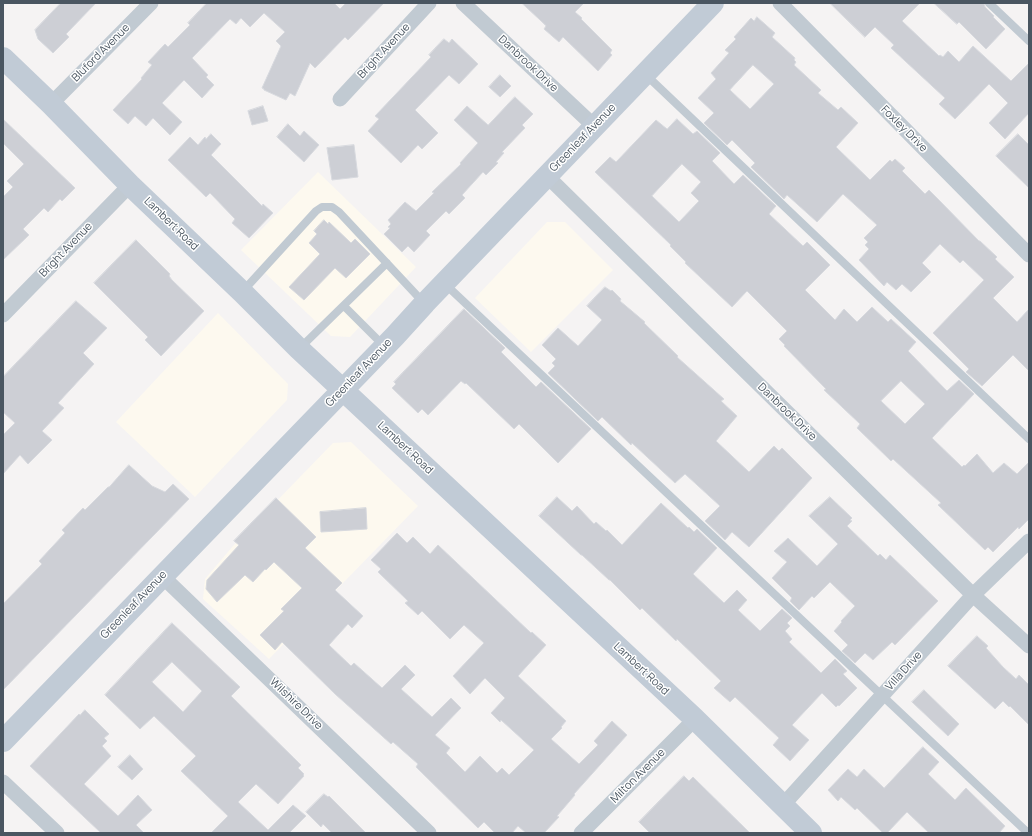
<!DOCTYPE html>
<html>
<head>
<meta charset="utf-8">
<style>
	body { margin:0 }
	#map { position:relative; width:1032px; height:836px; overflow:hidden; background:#f5f3f3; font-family:Manrope,sans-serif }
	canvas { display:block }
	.frame { position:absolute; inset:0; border:4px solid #4a5661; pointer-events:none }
</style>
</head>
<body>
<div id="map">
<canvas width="1032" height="836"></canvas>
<div class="frame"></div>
</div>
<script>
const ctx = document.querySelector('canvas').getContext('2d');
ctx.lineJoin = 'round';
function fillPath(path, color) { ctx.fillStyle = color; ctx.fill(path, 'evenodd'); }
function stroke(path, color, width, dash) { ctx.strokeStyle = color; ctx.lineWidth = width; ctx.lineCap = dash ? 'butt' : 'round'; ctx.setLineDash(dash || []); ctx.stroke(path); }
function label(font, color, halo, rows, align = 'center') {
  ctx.font = font + ' Manrope,sans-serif'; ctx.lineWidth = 3; ctx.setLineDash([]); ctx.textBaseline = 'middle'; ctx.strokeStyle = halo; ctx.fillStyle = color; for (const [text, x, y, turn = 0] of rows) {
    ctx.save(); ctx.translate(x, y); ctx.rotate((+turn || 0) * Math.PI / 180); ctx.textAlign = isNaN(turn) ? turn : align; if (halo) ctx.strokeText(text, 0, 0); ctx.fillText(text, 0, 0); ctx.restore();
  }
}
const commercial = new Path2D(`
	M318 172 416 267 350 337 331 336 241 250Z
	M547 222H565L613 270 531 352 475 298Z
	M218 313 288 384 287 400 195 497 116 422Z
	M351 442 418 506 269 659 203 599 205 579 233 546 333 443Z`);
const building = new Path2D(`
	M61 3H96L66 34 69 37 53 53 38 39 35 30Z
	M207 3H334L340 9 346 3H384L348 40 345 37 315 68 310 63 295 96 290 93 286 100 264 90V89L262 88 281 46 276 41 285 32 264 13 250 27 241 18 236 24 230 19 192 58 208 75 206 77 214 85 202 98 184 80 162 103 182 122 170 135 153 118 146 126 135 116 128 124 113 110 142 79 141 78 152 65 148 62 165 44 168 47 190 25 188 23Z
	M522 3H584L575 12 582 18 581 19 612 50 610 53 612 55 598 71 563 37 559 42 544 29 546 26Z
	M830 3H920L902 21 939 56 940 55 943 57 948 51 959 62 973 46 1011 81 1029 63V113L1005 139 989 123 1008 103 989 84 955 119 939 104 945 98 891 48 894 45 875 27 865 37Z
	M934 3H984L985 7 994 16 993 17 1005 29 986 49 959 22 957 24Z
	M757 17 775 33 772 37 795 58 794 60 796 62 794 65 821 90 818 93 838 110 841 107 858 123 836 147 870 180 890 160 892 162 895 159 905 168 902 171 925 194 929 190 938 199 979 241H980L997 257 995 259 1014 277 993 298 1017 322 1029 309V371L1013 355 982 386 966 372 969 369 933 333 984 280 963 260 960 263 940 244 922 263 931 272 911 292 902 284 896 290 887 282 884 286 859 260 869 249 865 245 868 242 864 238 877 225 843 194 817 222 787 195 784 199 751 167 755 163 732 140 727 145 704 123 714 113 698 98 716 79 711 73 729 53 725 50 736 39 734 37 751 18 754 21ZM753 65 774 84 750 109 730 90Z
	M444 39 449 43 452 39 478 64 459 84 449 75 415 110 438 133 422 149 418 145 401 163 368 131 379 119 375 116 431 57 429 55Z
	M500 75 511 86 500 97 489 87Z
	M515 97 533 114 522 125 525 128 502 152 504 153 496 162 498 163 486 175 483 172 462 195 465 198 449 214 446 211 426 231 430 235 414 252 408 246 402 252 384 234 390 228 388 227 391 224 388 220 405 202 416 211 434 193 432 192 461 164 460 163 478 143 454 120 467 106 488 125Z
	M263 106 268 121 252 125 248 111Z
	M3 119 75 188 62 201 60 199 48 212 44 208 23 229 29 235 3 260V197L13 187 7 181 24 164 3 143Z
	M677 119 693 134 697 131 720 153 712 161 734 184 743 175 776 206 769 214 803 246 807 242 830 265 805 290 835 320 844 309 857 322 872 307 888 322 891 319 916 342 908 351 947 391 959 380 974 394 932 438 962 467 964 465 965 466 977 454 993 473 1004 463 1017 474 1029 462V519L1019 529 1018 527 993 552 988 547 985 550 938 505 941 503 893 459 891 461 857 428 860 424 824 390 826 389 784 346 785 345 779 339 787 331 747 291 732 307 685 263 686 262 670 246 671 245 595 172 610 157 616 162 656 120 667 129ZM682 164 701 182 691 193 699 201 679 222 652 196ZM901 381 925 404 905 424 881 401Z
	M288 124 300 136 304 131 319 145 304 162 277 137Z
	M211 134 221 144 211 155 262 206 263 204 273 213 249 238 232 223 235 219 210 193 206 197 168 160 190 137 198 145 205 137 206 139Z
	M1018 134 1029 145V188L996 156Z
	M354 145 358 177 332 180 327 148Z
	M324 220 328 224 329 222 351 243 355 239 370 254 346 278 335 268 304 300 289 287 320 254 309 243 317 234 314 231Z
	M136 240 170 274 169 276 172 280 204 311 161 356 145 340 148 337 94 283Z
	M605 287 611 291 612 290 621 299 620 301 645 322 644 323 678 356 677 357 724 399 721 401 737 416 716 441 749 472 774 446 779 451 782 448 812 478 749 547 732 532 725 540 705 521 720 506 685 474 675 483 632 443 631 445 602 417 598 421 548 373 555 366 552 363 556 359 542 345 558 328 578 346 602 320 587 306Z
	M76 301 107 328 83 353 94 364 58 403 64 408 42 431 52 440 28 464 20 455 3 474V435L15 423 3 412V377Z
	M464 309 505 348 501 352 536 387 541 382 591 429 558 463 519 424 514 429 466 383 465 384 461 381 428 415 422 409 418 413 392 388 396 384 394 382Z
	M129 465 152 486 165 492 173 484 189 499 3 690V604L42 564 39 561 65 533 62 530 83 508 85 510 108 487H109Z
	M557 497 572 511 577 506 594 524 596 522 606 531 607 530 622 545 661 503 688 528 689 527 694 532 697 529 717 548 693 574 724 603 737 590 747 600 738 610 760 631 782 609 792 618 787 623 790 626 785 631 792 639 789 642 821 673 835 659 847 671 843 674 857 688 839 706 838 705 836 707 822 693 792 725 809 740 790 761 773 745 779 738 735 697 730 702 714 688 721 681 677 639 676 641 642 608 640 610 610 580H609L582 555H581L539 516Z
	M830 497 852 518 850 520 852 521 847 526 878 556 880 554 886 560 890 555 938 601 895 645 892 642 873 660 865 653 855 663 842 651 848 645 834 631 842 622 841 621 855 606 830 582 814 598 812 596 799 610 790 601 792 598 772 578 787 562 774 551 788 538 817 566 838 544 809 516Z
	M276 498 316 537 305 548 342 583 335 590 363 616 352 628 348 624 329 645 351 666 354 663 382 688 405 665 415 675 401 689 432 717 451 698 461 708 435 735 450 748 446 753 465 772 480 756 497 773 502 768 509 775 534 750 501 720 500 722 491 713 505 698 485 678 470 694 453 676 484 643 464 625 450 639 422 611 418 615 405 603 408 601 378 572 381 569 371 560 397 533 407 543 413 537 430 554 438 545 531 633 532 632 546 645 518 676 566 721 561 727 562 728 551 739 579 764 598 745 594 741 612 721 627 735 574 794 575 795 557 816 559 817 544 833H526L518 826 512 833H495L484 822 478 828 416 767 418 764 393 742 391 744 335 694 282 642 275 650 260 635 284 611 281 609 302 588 274 562 266 570 265 569 253 582 245 575 217 602 206 589 207 580 239 545 234 541Z
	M366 508 367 529 321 532 320 512Z
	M172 623 240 687 231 696 301 765 298 768 304 774 303 775 304 776 278 804 256 784 238 802 268 830 293 805 306 816 289 833H211L228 816 181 771 196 756 154 716 140 729 105 695ZM172 662 202 691 183 712 152 682Z
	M977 636 988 646 986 648 1003 667 1016 679 1019 675 1029 685V725L1010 706 1009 707 1003 701 995 709 948 666Z
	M924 690 959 724 948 736 912 702Z
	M85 710 109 734 104 738 107 741 102 746 111 756 84 784 118 816 138 795 152 810 136 825 144 833H101L30 766 79 714 80 715Z
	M923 747 939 762 928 774 955 800 966 788 1005 826 999 833H929L907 812 887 833H883L857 808 855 810 841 797 838 801 828 790 848 769 857 777 864 769 884 788Z
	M130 755 143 769 132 780 118 767Z
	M684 776 689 781 693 777 750 833H650L639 822Z
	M324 794 328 797 329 796 366 833H332L323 824 321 827 306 812Z`);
const lane = new Path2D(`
	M989 3 1029 41
	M645 74 1029 439
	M445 284 1028 833
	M243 291 316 211 322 207H332L339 212 424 303
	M344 306 384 346
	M300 348 387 263`);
const street = new Path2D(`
	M463 3 594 126
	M780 3 1029 255
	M340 99 429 3
	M51 104 151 3
	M547 176 973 595 1029 646
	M3 315 130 185
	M162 576 429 833
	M3 782 57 833
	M783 805 973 595 1029 541
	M581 833 695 719`);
const secondary = new Path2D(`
	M3 58 51 104 130 185 242 292 299 349 695 719 811 833
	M3 741 395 336 425 303 713 3`);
const streetNames = [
	["Bright Avenue",384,51,-47],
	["Bluford Avenue",101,53,-45],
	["Danbrook Drive",528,64,43],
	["Foxley Drive",904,129,45],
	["Greenleaf Avenue",583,138,-46],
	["Lambert Road",171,224,44],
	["Bright Avenue",66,250,-46],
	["Greenleaf Avenue",359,373,-46],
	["Danbrook Drive",787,412,44],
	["Lambert Road",405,448,43],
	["Greenleaf Avenue",134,605,-46],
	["Lambert Road",641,669,43],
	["Villa Drive",904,671,-48],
	["Wilshire Drive",296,704,44],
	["Milton Avenue",638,776,-45]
];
fillPath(commercial, '#fdf9ef');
fillPath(building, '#cdcfd5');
stroke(building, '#d7d9de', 1);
stroke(lane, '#c1cad2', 8);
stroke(street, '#c1cad2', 15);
stroke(secondary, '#c1cbd6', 22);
label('11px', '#4a5661', '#fff', streetNames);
</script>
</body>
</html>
